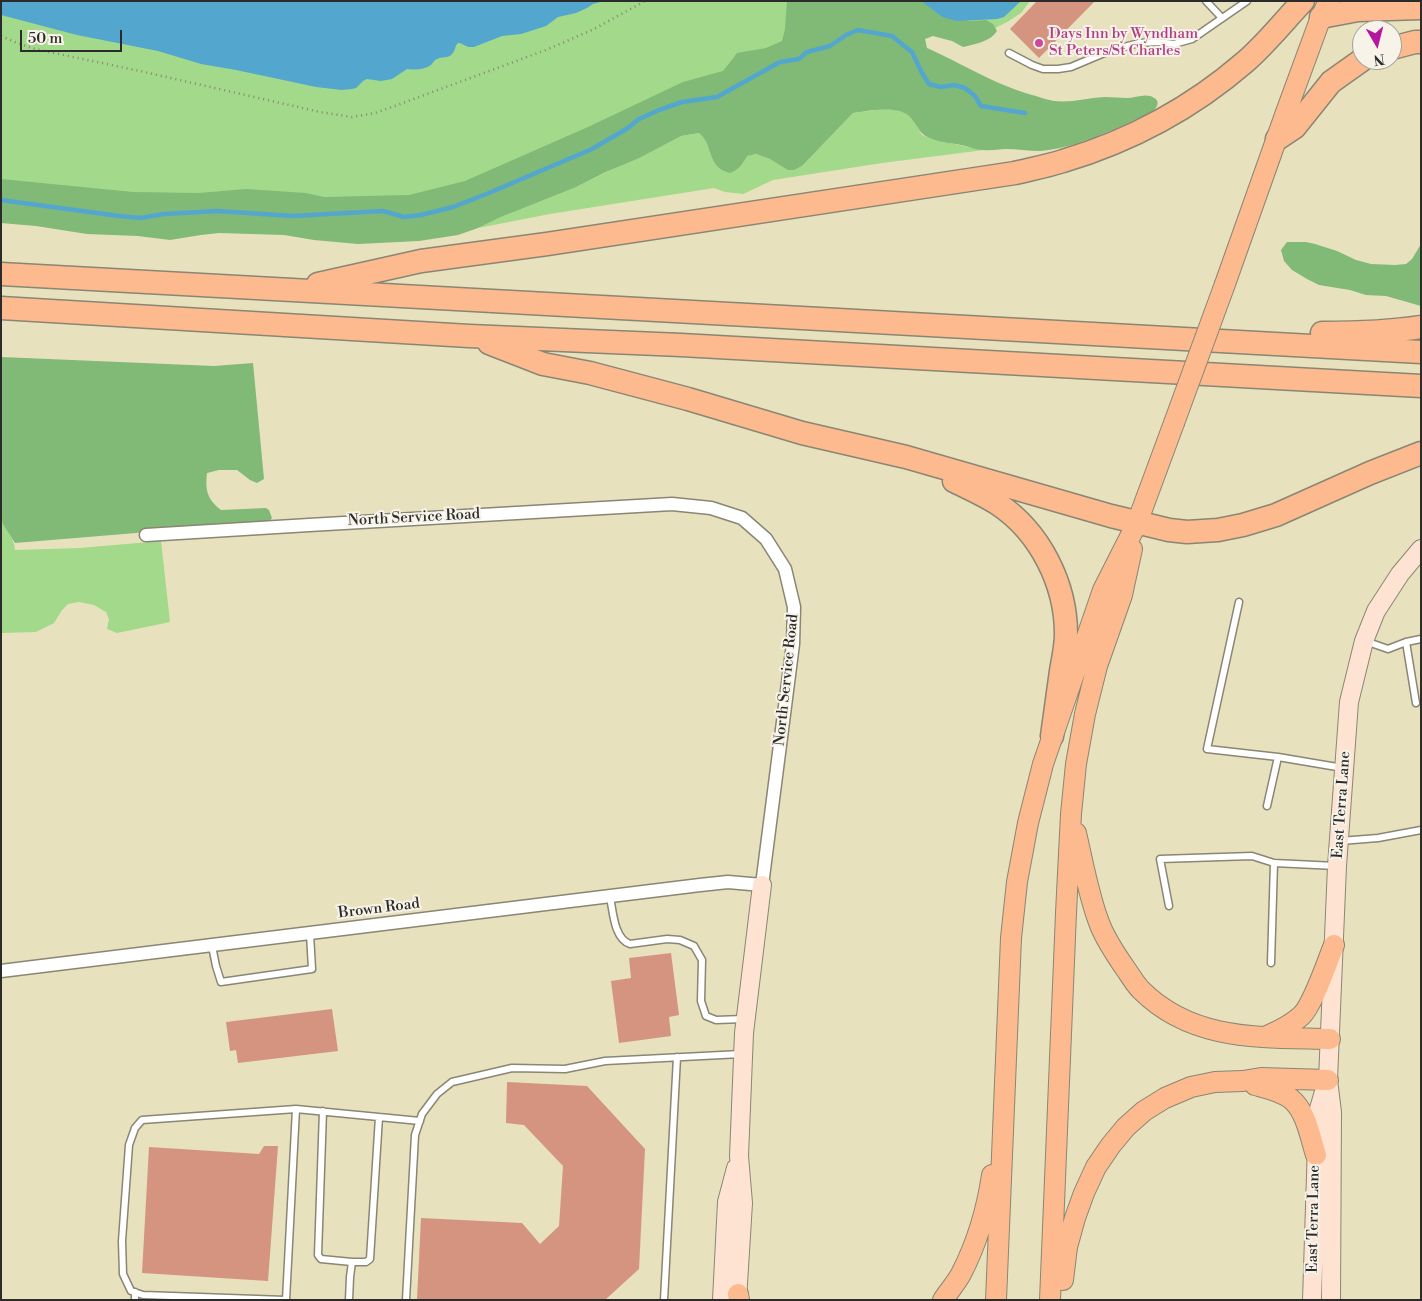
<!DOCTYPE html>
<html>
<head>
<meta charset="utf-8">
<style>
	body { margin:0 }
	#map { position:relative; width:1422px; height:1301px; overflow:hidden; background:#e7e1be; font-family:"Libre Bodoni",serif }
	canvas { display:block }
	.frame { position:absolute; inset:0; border:2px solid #2b2b2b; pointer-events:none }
	.north { position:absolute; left:1352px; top:20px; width:50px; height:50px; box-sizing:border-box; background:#f7f3e8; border:1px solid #a5a39c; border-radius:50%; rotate:172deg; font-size:14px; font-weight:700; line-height:20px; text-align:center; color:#2b2b2b }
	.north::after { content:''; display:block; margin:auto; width:18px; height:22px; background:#b5179e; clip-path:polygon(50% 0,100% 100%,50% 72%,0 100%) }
	.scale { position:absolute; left:20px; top:30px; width:102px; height:22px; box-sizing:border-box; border:2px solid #2b2b2b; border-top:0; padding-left:6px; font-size:15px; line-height:18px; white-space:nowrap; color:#2b2b2b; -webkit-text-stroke:4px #f7f3e8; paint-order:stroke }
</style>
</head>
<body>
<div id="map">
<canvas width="1422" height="1301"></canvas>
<div class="frame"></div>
<div class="north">N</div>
<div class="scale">50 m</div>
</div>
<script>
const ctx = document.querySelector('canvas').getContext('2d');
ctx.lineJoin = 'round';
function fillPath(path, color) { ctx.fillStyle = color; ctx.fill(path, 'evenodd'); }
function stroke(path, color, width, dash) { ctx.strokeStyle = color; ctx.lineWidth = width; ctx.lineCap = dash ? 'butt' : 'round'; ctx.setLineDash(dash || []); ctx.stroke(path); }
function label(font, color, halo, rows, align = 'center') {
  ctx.font = font + ' "Libre Bodoni",serif'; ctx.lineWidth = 4; ctx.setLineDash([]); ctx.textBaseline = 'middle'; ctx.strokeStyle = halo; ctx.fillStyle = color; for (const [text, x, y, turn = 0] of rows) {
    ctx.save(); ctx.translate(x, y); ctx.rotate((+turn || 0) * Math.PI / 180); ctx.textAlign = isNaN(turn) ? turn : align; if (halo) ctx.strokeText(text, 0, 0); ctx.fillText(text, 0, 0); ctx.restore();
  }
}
const green = new Path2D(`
	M1 1H1030L1021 13 1007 22 979 36 906 24 453 200 1 193Z
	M884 109 896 110 904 112 911 117 922 135 935 140 984 150 882 163 773 180 743 194 725 192 714 188 550 214 478 228 501 217 574 188 681 136 700 133 705 137 713 160 743 163 746 156 756 154 770 159 803 165 853 113Z
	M1 514C4 527 14 537 15 550L80 548 161 541 170 622 117 633 107 629 109 619 106 612 94 605 79 602 68 604 62 610 54 623 36 632 1 633Z`);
const forest = new Path2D(`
	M787 1H921L942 17 971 21 986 20 993 24 997 31C990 42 975 44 963 47L952 41 933 36 925 39 927 48C963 64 997 86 1036 96 1042 98 1048 100 1054 101 1071 103 1087 98 1104 97 1112 97 1120 98 1127 98 1134 98 1143 94 1150 96 1162 100 1158 107 1151 113 1116 127 1079 148 1040 151 1029 151 1017 149 1006 149 998 149 991 151 983 150 975 150 969 146 961 145 952 143 943 143 935 140 919 135 920 129 911 118 900 104 868 111 853 113L803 165 794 170H788L770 159 756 154 747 156C742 165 739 169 730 173 726 172 722 170 719 168 708 158 711 142 699 133L681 136 639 158 606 172 574 188 501 217 478 228 458 235 419 241 358 244 314 240 284 235 219 233 201 235 170 240 138 236 87 234 36 226 1 223V179L133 192 199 193 246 189 306 193 324 197 409 195 465 181 588 127 683 82 723 71 731 61 737 53 766 48 782 41 785 29Z
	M1287 242H1306L1315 244 1337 251 1356 260 1371 264 1395 265 1406 264 1412 259 1421 244V306L1386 296 1366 295 1350 290 1319 285 1307 279 1292 270 1284 261 1281 250Z
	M1 357 214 366 253 363 264 479 257 483 250 480 237 470H219L207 473C205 490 207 499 221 510L266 508 269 510 272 518 269 522 15 543 3 524 1 514Z`);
const water = new Path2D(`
	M1 1H604L593 4 587 8 576 13 558 17 546 26 521 34 502 36 474 47H468L460 43H458C454 47 456 50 452 54 448 59 442 56 437 59 434 60 433 63 431 65 423 70 416 70 407 69L392 79 381 81 367 79 363 81 356 88 352 89 342 90 316 87 236 70 201 64 158 51 77 35 1 15Z
	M921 1H1021L1004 17 997 19 957 21 942 17Z`);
const stream = new Path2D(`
	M1 200 119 216 141 218 164 214 218 211 292 216 383 211 404 217 421 215 453 207 489 193 592 149 628 128 639 119 659 110 682 102 717 97 780 62 799 59 807 52 830 46 846 35 858 30 892 36 912 52 922 73 929 84 941 87 954 85 965 88 975 96 981 106 1025 113`);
const building = new Path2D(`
	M1037 1H1095L1039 58 1010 29Z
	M671 953 679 1015 669 1017 671 1036 619 1043 611 981 631 978 629 958Z
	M332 1009 338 1051 238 1063 236 1050 230 1051 226 1022Z
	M507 1082 587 1086 645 1149 639 1269 605 1300 417 1299 421 1218 522 1223 540 1244 559 1226 563 1166 524 1125 506 1123Z
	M264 1146H278L268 1281 142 1273 149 1147 259 1154Z`);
const path = new Path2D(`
	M1 36 17 43 35 49 140 71 320 112 352 117 375 113 392 107 546 50 594 29 645 1`);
const lane = new Path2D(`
	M1206 1 1222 18
	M1009 53 1032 65 1043 69H1058L1071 67 1109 51 1139 43 1158 42 1174 44 1192 39 1247 1
	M1239 602 1207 749 1278 757
	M1365 641 1388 649 1406 642 1421 639
	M1406 642 1416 703
	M1267 806 1278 757 1343 768
	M1340 841 1378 838 1421 830
	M610 897C613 911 614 939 630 944L667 939 680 940 694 946 702 960 701 1001 706 1016 716 1020 744 1019
	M1169 906 1160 859 1252 856 1274 863 1336 866
	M212 946 216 966 221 982 312 969 310 934
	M1271 963 1274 863
	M323 1111 318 1255 321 1259 352 1262
	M135 1292V1300
	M285 1300 143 1295 131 1291 123 1274 122 1241 129 1145 135 1128 142 1120 296 1109 420 1121
	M286 1300 296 1109
	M349 1300 350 1277 352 1262H366L370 1259 379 1117
	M406 1300 415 1135 422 1114 437 1094 452 1082 512 1068 565 1069 605 1061 741 1054
	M664 1300 677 1057`);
const street = new Path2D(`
	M1 971 700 885 728 882 762 885 793 644 794 607 785 569 766 539 742 518 711 508 672 504 309 525 146 535`);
const secondary = new Path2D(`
	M722 1300 727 1202 736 1168
	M737 1300 743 1203 739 1156 744 1033 762 885
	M1312 1300 1318 1112 1326 1085
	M1331 1300 1332 1112 1328 1080 1337 866 1349 702 1364 641 1376 611 1400 574 1421 549`);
const primary = new Path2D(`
	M1225 284 1285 115 1321 17 1329 1
	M1076 833C1083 863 1089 898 1100 925 1106 940 1116 955 1125 968 1130 975 1135 984 1141 990 1193 1042 1262 1037 1330 1039
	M1267 1036C1279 1031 1291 1025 1301 1016 1313 1005 1327 962 1334 945
	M1255 1085C1266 1088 1281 1091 1291 1099 1306 1111 1310 1136 1316 1155
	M1063 1280 1067 1247 1075 1218 1084 1193 1096 1167 1111 1145 1126 1127 1144 1111 1165 1098 1191 1087 1215 1082 1243 1081 1261 1078 1328 1080
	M738 1294 739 1300
	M943 1300C949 1291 956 1283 961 1274 977 1243 987 1209 992 1175
	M996 1300 1011 938 1017 882 1028 823 1043 764 1103 590 1137 523 1174 423
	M1050 1300 1066 913 1071 814 1076 764 1085 714 1097 666 1122 595 1132 549`);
const highway = new Path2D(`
	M1321 17 1358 10 1421 8
	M1392 48 1415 42H1421
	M1277 139 1295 127 1331 82 1362 60
	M1 274 1421 352
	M318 284 421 261 547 244 1015 173C1031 169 1048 166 1063 161 1130 141 1193 107 1245 62 1266 44 1284 21 1303 1
	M1 308 469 336 681 345 1421 386
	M1322 333C1355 333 1388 332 1421 327
	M489 343 543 364 590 373 688 399 802 433 906 457 1111 516 1169 530 1187 532 1218 530 1243 525 1276 515 1370 473 1421 453
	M954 481C968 488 984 495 998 504 1040 532 1066 584 1066 634 1066 646 1063 659 1061 671 1058 693 1055 714 1052 736`);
const primaryBridge = new Path2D(`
	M1174 423 1225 284`);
const markers = [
	[1039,43,5,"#d1479c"]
];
const hotelNames = [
	["Days Inn by Wyndham",1049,34],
	["St Peters/St Charles",1049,51]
];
const streetNames = [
	["North Service Road",414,518,-3],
	["North Service Road",787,680,-84],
	["East Terra Lane",1342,805,-86],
	["Brown Road",379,909,-7],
	["East Terra Lane",1314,1219,-89]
];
fillPath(green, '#a2d98a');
fillPath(forest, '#81b976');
fillPath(water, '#53a7cf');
stroke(stream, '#53a7cf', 4.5);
fillPath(building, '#d49480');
stroke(lane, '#898674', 9);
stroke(street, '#898674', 15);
stroke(secondary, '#898674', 20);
stroke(primary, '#898674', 22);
stroke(highway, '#898674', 25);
stroke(path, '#898674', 2.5, [1, 4]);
stroke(lane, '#fff', 6);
stroke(street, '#fff', 12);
stroke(secondary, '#fee3d2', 18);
stroke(primary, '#fcba8e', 20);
stroke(highway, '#fcba8e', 22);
stroke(primaryBridge, '#898674', 22, []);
stroke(primaryBridge, '#fcba8e', 20);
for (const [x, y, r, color] of markers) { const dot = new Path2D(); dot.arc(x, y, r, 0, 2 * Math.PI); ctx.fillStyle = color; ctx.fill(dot); stroke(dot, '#f7f3e8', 2); }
label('15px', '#b23c85', '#f7f3e8', hotelNames, 'left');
label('15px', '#2b2b2b', '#f7f3e8', streetNames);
</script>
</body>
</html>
